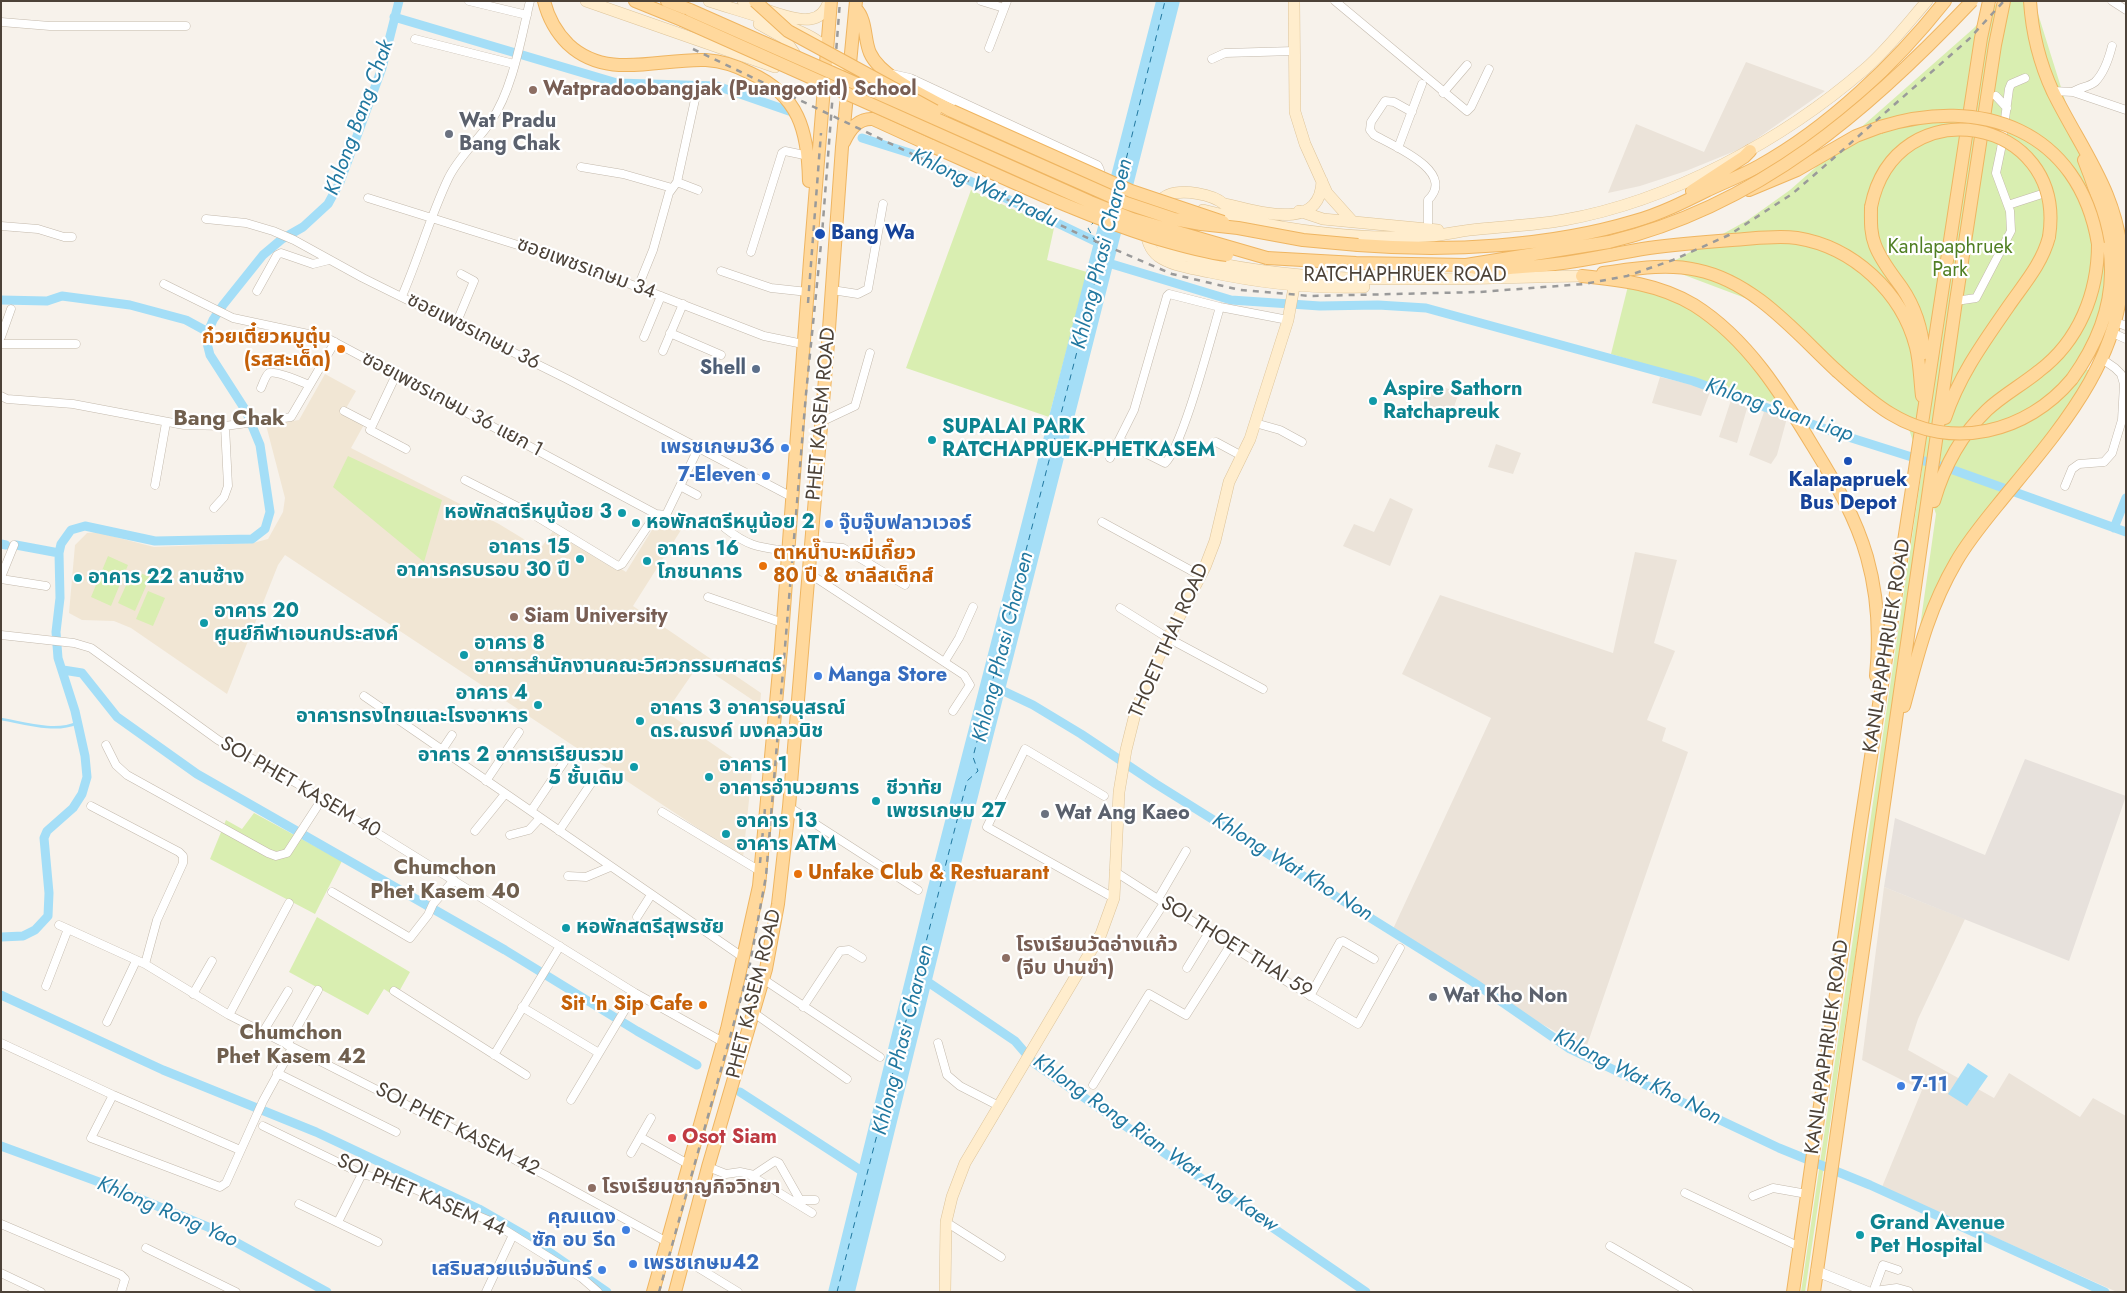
<!DOCTYPE html>
<html>
<head>
<meta charset="utf-8">
<style>
	body { margin:0 }
	#map { position:relative; width:2127px; height:1293px; overflow:hidden; background:#f7f2eb; font-family:Jost,sans-serif }
	canvas { display:block }
	.frame { position:absolute; inset:0; border:2px solid #4c4238; pointer-events:none }
</style>
</head>
<body>
<div id="map">
<canvas width="2127" height="1293"></canvas>
<div class="frame"></div>
</div>
<script>
const ctx = document.querySelector('canvas').getContext('2d');
ctx.lineJoin = 'round';
function fillPath(path, color) { ctx.fillStyle = color; ctx.fill(path, 'evenodd'); }
function stroke(path, color, width, dash) { ctx.strokeStyle = color; ctx.lineWidth = width; ctx.lineCap = dash ? 'butt' : 'round'; ctx.setLineDash(dash || []); ctx.stroke(path); }
function label(font, color, halo, rows, align = 'center') {
  ctx.font = font + ' Jost,"Noto Sans Thai",sans-serif'; ctx.lineWidth = 4.5; ctx.setLineDash([]); ctx.textBaseline = 'middle'; ctx.strokeStyle = halo; ctx.fillStyle = color; for (const [text, x, y, turn = 0] of rows) {
    ctx.save(); ctx.translate(x, y); ctx.rotate((+turn || 0) * Math.PI / 180); ctx.textAlign = isNaN(turn) ? turn : align; if (halo) ctx.strokeText(text, 0, 0); ctx.fillText(text, 0, 0); ctx.restore();
  }
}
const residential = new Path2D(`
	M1746 62 1825 91 1745 147 1686 171 1640 186 1608 193 1636 124 1704 152Z
	M1660 377 1710 389 1787 418 1777 455 1771 464 1749 455 1764 412 1748 405 1737 443 1719 437 1731 400 1710 392 1701 416 1652 403Z
	M1429 383 1459 392 1449 422 1418 413Z
	M1496 444 1521 453 1513 474 1488 467Z
	M1390 498 1413 509 1390 566 1343 546 1354 524 1374 532Z
	M1635 552 1677 560 1654 643 1675 651 1647 720 1666 728 1662 741 1688 752 1586 1048 1523 1014 1393 929 1491 718 1402 674 1440 595 1613 653Z
	M1884 887 1965 919 1918 1019 1908 1050 1994 1098 2009 1073 2080 1117 2093 1098 2126 1116V1292H2117L1882 1187 1922 1090 1862 1060Z`);
const industrial = new Path2D(`
	M2025 759 2126 796 2069 961 1884 887 1895 818 1985 855Z`);
const education = new Path2D(`
	M325 374 356 391 345 410 366 421 351 448 499 524 540 549 556 527 626 572 660 517 681 530 633 606 761 693 760 705 699 664 666 712 752 771 743 858 285 555 278 565 227 694 131 628 114 621 82 620 69 613 75 545 87 533 96 532 154 547 253 543 268 539 283 512 285 498 266 425 299 420Z`);
const green = new Path2D(`
	M1999 1H2034L2111 247 2096 334 2081 368 2096 372 1989 519 1920 627 1936 514 1926 484 1805 1292H1801L1922 469 1907 423 1761 304 1663 267 1748 220 1790 190 1974 28Z
	M971 190 1054 228 1047 260 1087 272 1049 417 906 368Z
	M1628 286C1660 295 1693 305 1719 327 1739 344 1764 382 1781 405L1611 354Z
	M348 456 442 500 424 562 333 487Z
	M108 556 128 565 111 606 91 597Z
	M133 570 150 577 135 611 118 603Z
	M148 591 165 598 153 626 136 619Z
	M254 813 342 861 315 914 210 859 226 820 242 829Z
	M317 917 410 972 396 997 384 989 368 1015 289 972Z`);
const water = new Path2D(`
	M1156 1H1180L953 895 855 1292H828L928 887Z
	M1968 1063 1988 1076 1967 1106 1948 1094Z`);
const stream = new Path2D(`
	M1 719C24 723 55 733 77 723`);
const canal = new Path2D(`
	M394 17 617 83 717 86 789 111
	M862 138 916 155 1105 246
	M1105 262 1231 300 1320 306 1378 305 1426 308 1693 381 1842 435 1956 471 2126 532
	M1 300 47 301 62 296 130 305 186 320 208 332
	M2114 528 2126 498
	M1 544 6 545
	M16 545 59 553
	M63 670 82 673 117 717 197 774 505 950 637 1031 697 1065
	M995 687 1033 705 1081 734 1156 784 1473 982 1570 1049 1779 1148 1870 1185 2105 1292
	M1 937 23 936 35 930 48 916 49 893 44 838 47 831 73 808 82 794 87 777 85 756 75 711 58 658 56 632 60 598 59 553 61 544 71 530 85 526 155 541 252 539 265 529 270 512 260 445 246 411 210 355 207 343 208 332 213 320 223 305 263 255 282 239 303 227 328 204 340 182 382 68 399 1
	M922 978 1015 1041 1034 1063 1366 1292
	M1 995 163 1070 316 1132 479 1209 526 1236 607 1292
	M740 1092 868 1175
	M1 1146 99 1182 208 1227 327 1292`);
const ferry = new Path2D(`
	M1121 180 1165 1
	M837 1292 967 781 978 771 973 757 1102 254 1088 228 1093 223`);
const minor = new Path2D(`
	M469 1 527 15
	M981 1 1004 8
	M1335 1 1467 111 1471 107 1489 69
	M2112 1 2126 10
	M1 22 50 26H186
	M415 39 514 64
	M989 48 1007 1
	M1212 59 1225 53 1294 51
	M2053 91 2073 92C2080 87 2089 87 2095 82 2104 73 2109 58 2112 46
	M2073 92 2126 110
	M1443 93 1467 65
	M1996 96 2007 108
	M1412 112 1394 102 1385 101 1371 122 1370 130 1374 135C1394 146 1457 172 1428 200V229
	M1398 148 1422 84
	M581 167 623 174 672 188
	M677 182 698 190
	M368 198 578 264 764 336 803 344
	M2008 205 2042 194
	M206 219 246 223 273 231 294 240 363 278 567 379 792 497
	M1 226 38 229 64 237H72
	M751 252 782 153 785 151 809 156
	M721 271 771 288 808 292
	M164 284 233 318 327 338 656 514 666 515 698 449
	M638 287 653 250 669 193 677 182 696 95
	M832 290 858 294 868 289 883 204
	M257 291 277 255 281 253 313 264 329 260
	M402 296C419 257 430 217 448 179 459 156 478 141 491 121 513 89 521 38 530 1
	M1956 301 1976 298 2011 231 2010 211 1996 173 2001 149 2009 89 2011 84 2025 78
	M2116 322 2126 326
	M456 324 474 281 461 274
	M670 333 721 355
	M2113 333 2126 339
	M1 337 11 309
	M644 337 661 296
	M1 344H76
	M663 351 683 304
	M396 375 370 430 406 449
	M261 388C263 384 265 376 269 373 276 370 302 382 309 385
	M1 396 7 399 73 404 184 425 225 426 291 417 335 342
	M344 411 371 425
	M821 422 855 406 870 353
	M1255 423 1280 430 1302 442
	M1119 440 1165 463C1183 446 1211 337 1220 307
	M1216 442 1242 456
	M1110 458 1134 410 1167 296 1169 294 1220 307 1288 320
	M465 480 534 515 618 566 622 564 656 514
	M155 485 166 423
	M680 486 697 495
	M2065 486 2072 469 2079 464 2104 462 2112 453 2122 420 2124 384 2121 374 2115 368 2102 359
	M214 508 224 497 228 486 225 426
	M1102 522 1201 576
	M725 528C749 547 759 547 788 551
	M810 545 843 548 905 585
	M807 572 964 675 970 685 953 711
	M1 577 14 545
	M1 579 46 586
	M708 597 783 623
	M1120 608 1168 638 1263 689
	M1 635 74 643 91 648 218 740 298 784 635 993 723 1042
	M945 661 959 638 973 607
	M364 696 744 958
	M106 745 116 765 127 775 268 853 276 856 287 853 322 799
	M442 750 452 735
	M486 781 519 732
	M1104 796 1025 749 987 827 1114 898
	M91 806 179 852 183 856V863L157 920 145 964
	M789 807 918 890
	M531 811 564 762
	M662 812 760 871
	M475 831 505 794
	M559 831 596 776
	M510 835 529 830 540 818
	M1114 871 1289 983 1358 1024 1400 948
	M568 876 586 877 610 867
	M332 892 410 938 428 915 433 904 454 880
	M1158 899 1186 851
	M637 917 651 895
	M59 925 145 964 229 1015 545 1175 667 1242
	M1137 945 1164 903
	M1187 968 1209 932
	M763 979 880 1057
	M46 986 68 929
	M394 991 526 1075
	M193 994 212 961
	M1310 996 1340 942 1343 941 1374 959
	M522 1007 599 1053
	M803 1007 840 951 849 950 862 958
	M754 1013 847 1079
	M229 1015 289 903
	M107 1022 136 961
	M263 1032 288 991
	M1 1043 113 1095 240 1150
	M938 1043 947 1075 960 1086 997 1105
	M287 1045 318 990
	M494 1055 560 946
	M277 1073 396 1132
	M1093 1085 1149 994 1186 1015 1230 946
	M113 1095 91 1138 220 1187 226 1183 263 1101 292 1048
	M571 1100 635 993
	M263 1126 362 1174 410 1187 492 1222 582 1278 598 1292
	M640 1137 688 1164
	M631 1153 651 1118
	M708 1167 726 1174 740 1172 754 1175 775 1161 779 1163 800 1200H815
	M750 1175 812 1213
	M1685 1193 1800 1247
	M1753 1196 1773 1188 1807 1194
	M299 1204 378 1242
	M338 1222 362 1174
	M946 1222 1001 1257
	M1 1224 121 1275 125 1279 121 1292
	M1610 1246 1689 1292
	M146 1248 236 1292
	M684 1259 738 1292
	M1 1273 41 1292
	M486 1292 513 1235
	M1873 1292 1883 1265 1898 1270`);
const tertiary = new Path2D(`
	M892 75 910 79 1097 166C1106 181 1093 200 1077 193
	M1816 1271 1868 1292
	M1874 1292 1897 1289 1908 1292`);
const secondary = new Path2D(`
	M586 1 775 67
	M709 1C735 10 802 27 820 43 833 53 839 67 843 82
	M743 1C758 7 795 22 810 19 820 18 826 10 829 1
	M1294 1 1295 112 1305 144 1327 193 1353 222
	M759 24 784 38 795 54 793 61
	M1155 205C1159 201 1163 197 1168 195 1183 189 1212 194 1224 204 1256 210 1320 234 1322 181
	M1203 210C1277 229 1353 241 1429 236 1446 235 1463 230 1480 229 1508 226 1537 225 1564 220 1671 201 1783 140 1865 69 1888 49 1907 24 1927 1
	M1299 211 1323 219 1438 230
	M1146 229C1146 239 1150 250 1158 256 1172 266 1192 268 1209 272 1261 283 1311 289 1364 287
	M1158 233C1160 248 1168 251 1182 255 1313 289 1448 278 1582 276
	M945 1292 946 1222 952 1197 965 1163 1101 934 1114 898 1119 792 1126 750 1136 710 1159 656 1205 567 1215 541 1229 482 1250 439 1288 320 1294 287`);
const primary = new Path2D(`
	M544 1C548 17 556 32 568 44 607 81 659 58 706 60 721 61 737 66 750 73 799 95 808 131 809 181
	M635 1 682 20
	M667 1 690 10
	M856 9C867 20 864 40 870 53 881 78 929 98 952 111
	M844 142C850 129 858 118 873 119L932 146
	M1749 190 1797 170 1856 136 1880 127
	M1692 191 1744 157 1750 151
	M1871 207C1871 220 1870 232 1875 245 1881 261 1892 274 1902 288 1915 307 1922 329 1924 353
	M1358 245C1447 252 1549 247 1635 221 1660 214 1684 202 1708 190 1725 182 1743 175 1759 166 1828 128 1896 63 1945 1
	M1267 258 1356 263 1466 265 1609 242
	M1466 265C1485 273 1502 268 1522 267 1568 265 1604 255 1649 248 1677 244 1704 242 1732 240 1753 239 1775 235 1797 238 1853 247 1902 292 1916 347 1920 363 1920 380 1922 396
	M1603 273C1633 269 1666 263 1697 270 1755 282 1796 333 1837 371
	M1582 276C1621 280 1659 284 1694 305 1748 339 1782 395 1814 448 1835 482 1856 518 1867 557 1878 596 1880 636 1876 676
	M2072 379C2127 303 2117 243 2084 160
	M1945 418C1959 376 1983 343 2008 307 2023 285 2042 264 2049 237
	M1934 501C1944 467 1961 435 1987 410 2003 395 2022 385 2039 371 2079 341 2098 293 2098 244
	M1904 706C1918 654 1928 610 1956 562 1969 539 1988 517 2005 496 2061 428 2126 355 2122 262 2119 194 2082 151 2053 92 2040 64 2032 32 2030 1
	M653 1292 727 1029 759 886 781 649 810 260 831 1
	M675 1292 708 1167 766 969 778 904 789 807 828 343 842 147 856 1
	M1793 1292 1859 835 1981 38 1989 1
	M1814 1292 1956 301 1995 45 2004 1`);
const rail = new Path2D(`
	M693 49 1081 235 1172 274 1240 290 1311 296 1479 292 1584 284 1627 276 1673 260 1729 235 1792 194 1820 170 1969 39 2004 1
	M808 303 821 133
	M760 863 765 808
	M659 1292 749 969 766 876 806 394 822 234 840 1`);
const primaryBridge = new Path2D(`
	M755 1 788 31 935 111
	M690 10 1126 203 1174 219 1201 224 1238 228 1303 240 1358 245
	M682 20 1090 202 1132 219 1267 258
	M952 111 1131 191 1223 222
	M1880 127C1981 95 2079 130 2098 244
	M932 146C1005 178 1076 213 1152 237 1176 244 1202 252 1227 255
	M1871 207C1895 86 2068 115 2049 237
	M1609 242C1759 206 1869 110 1972 1
	M1837 371C1854 386 1871 402 1891 414 1952 451 2027 433 2072 379`);
const markers = [
	[533,90,5,"#8d6e63"],
	[449,134,5,"#6b7280"],
	[820,234,6,"#1a4fb4"],
	[341,349,5,"#e8710a"],
	[756,369,5,"#5c6f8a"],
	[1373,401,5,"#0f9aa8"],
	[932,440,5,"#0f9aa8"],
	[785,448,5,"#3f7fe0"],
	[1848,461,5,"#1a4fb4"],
	[766,476,5,"#3f7fe0"],
	[622,513,5,"#0f9aa8"],
	[636,523,5,"#0f9aa8"],
	[829,524,5,"#3f7fe0"],
	[580,559,5,"#0f9aa8"],
	[647,561,5,"#0f9aa8"],
	[763,566,5,"#e8710a"],
	[78,578,5,"#0f9aa8"],
	[514,617,5,"#8d6e63"],
	[204,623,5,"#0f9aa8"],
	[464,655,5,"#0f9aa8"],
	[818,676,5,"#3f7fe0"],
	[538,705,5,"#0f9aa8"],
	[640,721,5,"#0f9aa8"],
	[634,767,5,"#0f9aa8"],
	[709,777,5,"#0f9aa8"],
	[876,801,5,"#0f9aa8"],
	[1045,814,5,"#6b7280"],
	[726,834,5,"#0f9aa8"],
	[798,874,5,"#e8710a"],
	[566,928,5,"#0f9aa8"],
	[1006,958,5,"#8d6e63"],
	[1433,997,5,"#6b7280"],
	[703,1005,5,"#e8710a"],
	[1901,1086,5,"#3f7fe0"],
	[672,1138,5,"#e0444e"],
	[592,1188,5,"#8d6e63"],
	[626,1230,5,"#3f7fe0"],
	[1860,1235,5,"#0f9aa8"],
	[633,1264,5,"#3f7fe0"],
	[602,1270,5,"#3f7fe0"]
];
const educationNames = [
	["Watpradoobangjak (Puangootid) School",543,90],
	["Siam University",524,617],
	["โรงเรียนวัดอ่างแก้ว",1016,946],
	["(จีบ ปานขำ)",1016,969],
	["โรงเรียนชาญกิจวิทยา",602,1188]
];
const worshipNames = [
	["Wat Pradu",459,122],
	["Bang Chak",459,145],
	["Wat Ang Kaeo",1055,814],
	["Wat Kho Non",1443,997]
];
const transitNames = [
	["Bang Wa",831,234],
	["Kalapapruek",1848,481,"center"],
	["Bus Depot",1848,504,"center"]
];
const parkNames = [
	["Kanlapaphruek",1950,248],
	["Park",1950,271]
];
const streetNames = [
	["ซอยเพชรเกษม 34",586,269,20],
	["RATCHAPHRUEK ROAD",1405,276],
	["ซอยเพชรเกษม 36",473,332,27],
	["ซอยเพชรเกษม 36 แยก 1",452,405,28],
	["PHET KASEM ROAD",822,414,-85],
	["THOET THAI ROAD",1170,641,-66],
	["KANLAPAPHRUEK ROAD",1888,646,-81],
	["SOI PHET KASEM 40",300,788,30],
	["SOI THOET THAI 59",1236,948,32],
	["PHET KASEM ROAD",755,994,-76],
	["KANLAPAPHRUEK ROAD",1828,1047,-82],
	["SOI PHET KASEM 42",457,1130,27],
	["SOI PHET KASEM 44",421,1196,23]
];
const foodNames = [
	["ก๋วยเตี๋ยวหมูตุ๋น",331,338],
	["(รสสะเด็ด)",331,361],
	["ตาหน๊ำบะหมี่เกี๊ยว",773,554,"left"],
	["80 ปี & ชาลีสเต็กส์",773,577,"left"],
	["Unfake Club & Restuarant",808,874,"left"],
	["Sit 'n Sip Cafe",693,1005]
];
const serviceNames = [
	["Shell",746,369]
];
const cultureNames = [
	["Aspire Sathorn",1383,390],
	["Ratchapreuk",1383,413],
	["SUPALAI PARK",942,428],
	["RATCHAPRUEK-PHETKASEM",942,451],
	["หอพักสตรีหนูน้อย 3",612,513,"right"],
	["หอพักสตรีหนูน้อย 2",646,523],
	["อาคาร 15",570,548,"right"],
	["อาคารครบรอบ 30 ปี",570,571,"right"],
	["อาคาร 16",657,550],
	["โภชนาคาร",657,573],
	["อาคาร 22 ลานช้าง",88,578],
	["อาคาร 20",214,612],
	["ศูนย์กีฬาเอนกประสงค์",214,635],
	["อาคาร 8",474,644],
	["อาคารสำนักงานคณะวิศวกรรมศาสตร์",474,667],
	["อาคาร 4",528,694,"right"],
	["อาคารทรงไทยและโรงอาหาร",528,717,"right"],
	["อาคาร 3 อาคารอนุสรณ์",650,709],
	["ดร.ณรงค์ มงคลวนิช",650,732],
	["อาคาร 2 อาคารเรียนรวม",624,756,"right"],
	["5 ชั้นเดิม",624,779,"right"],
	["อาคาร 1",719,766],
	["อาคารอำนวยการ",719,789],
	["ชีวาทัย",886,789],
	["เพชรเกษม 27",886,812],
	["อาคาร 13",736,822],
	["อาคาร ATM",736,845],
	["หอพักสตรีสุพรชัย",576,928],
	["Grand Avenue",1870,1224],
	["Pet Hospital",1870,1247]
];
const shopNames = [
	["เพรชเกษม36",775,448],
	["7-Eleven",756,476],
	["จุ๊บจุ๊บฟลาวเวอร์",839,524,"left"],
	["Manga Store",828,676,"left"],
	["7-11",1911,1086,"left"],
	["คุณแดง",616,1218],
	["ซัก อบ รีด",616,1241],
	["เพรชเกษม42",643,1264,"left"],
	["เสริมสวยแจ่มจันทร์",592,1270]
];
const healthNames = [
	["Osot Siam",682,1138]
];
const waterNames = [
	["Khlong Bang Chak",360,118,-70],
	["Khlong Wat Pradu",984,189,25],
	["Khlong Phasi Charoen",1103,254,-76],
	["Khlong Suan Liap",1779,411,19],
	["Khlong Phasi Charoen",1004,647,-76],
	["Khlong Wat Kho Non",1292,868,32],
	["Khlong Phasi Charoen",904,1040,-76],
	["Khlong Wat Kho Non",1637,1078,27],
	["Khlong Rong Rian Wat Ang Kaew",1155,1144,35],
	["Khlong Rong Yao",167,1213,23]
];
const neighbourhoodNames = [
	["Chumchon",445,869],
	["Phet Kasem 40",445,893],
	["Chumchon",291,1034],
	["Phet Kasem 42",291,1058]
];
const quarterNames = [
	["Bang Chak",229,420]
];
fillPath(residential, '#ebe3d9');
fillPath(industrial, '#e7e1dc');
fillPath(education, '#f1e6d4');
fillPath(green, '#d9eeb1');
fillPath(water, '#a4def7');
stroke(stream, '#a4def7', 2.5);
stroke(canal, '#a4def7', 9);
stroke(ferry, '#2178a0', 1, [6, 5]);
stroke(minor, '#c3b9ac', 9);
stroke(tertiary, '#c3b9ac', 11);
stroke(secondary, '#ddc49a', 12);
stroke(primary, '#efb561', 14);
stroke(minor, '#fff', 8);
stroke(tertiary, '#fff', 10);
stroke(secondary, '#ffedcd', 11);
stroke(primary, '#ffd89c', 12);
stroke(rail, '#9a9a9a', 2.5, [6, 6]);
stroke(primaryBridge, '#efb561', 14, []);
stroke(primaryBridge, '#ffd89c', 12);
for (const [x, y, r, color] of markers) { const dot = new Path2D(); dot.arc(x, y, r, 0, 2 * Math.PI); ctx.fillStyle = color; ctx.fill(dot); stroke(dot, '#fff', 2); }
label('bold 20px', '#785e54', '#fff', educationNames, 'left');
label('bold 20px', '#5b616d', '#fff', worshipNames, 'left');
label('bold 20px', '#164399', '#fff', transitNames, 'left');
label('20px', '#507f23', '#fff', parkNames);
label('20px', '#4c4238', '#fff', streetNames);
label('bold 20px', '#c56008', '#fff', foodNames, 'right');
label('bold 20px', '#4e5e75', '#fff', serviceNames, 'right');
label('bold 20px', '#0d838f', '#fff', cultureNames, 'left');
label('bold 20px', '#366cbe', '#fff', shopNames, 'right');
label('bold 20px', '#be3a42', '#fff', healthNames, 'left');
label('italic 21px', '#2178a0', '#fff', waterNames);
label('bold 21px', '#705f4e', '#fff', neighbourhoodNames);
label('bold 22px', '#705f4e', '#fff', quarterNames);
</script>
</body>
</html>
